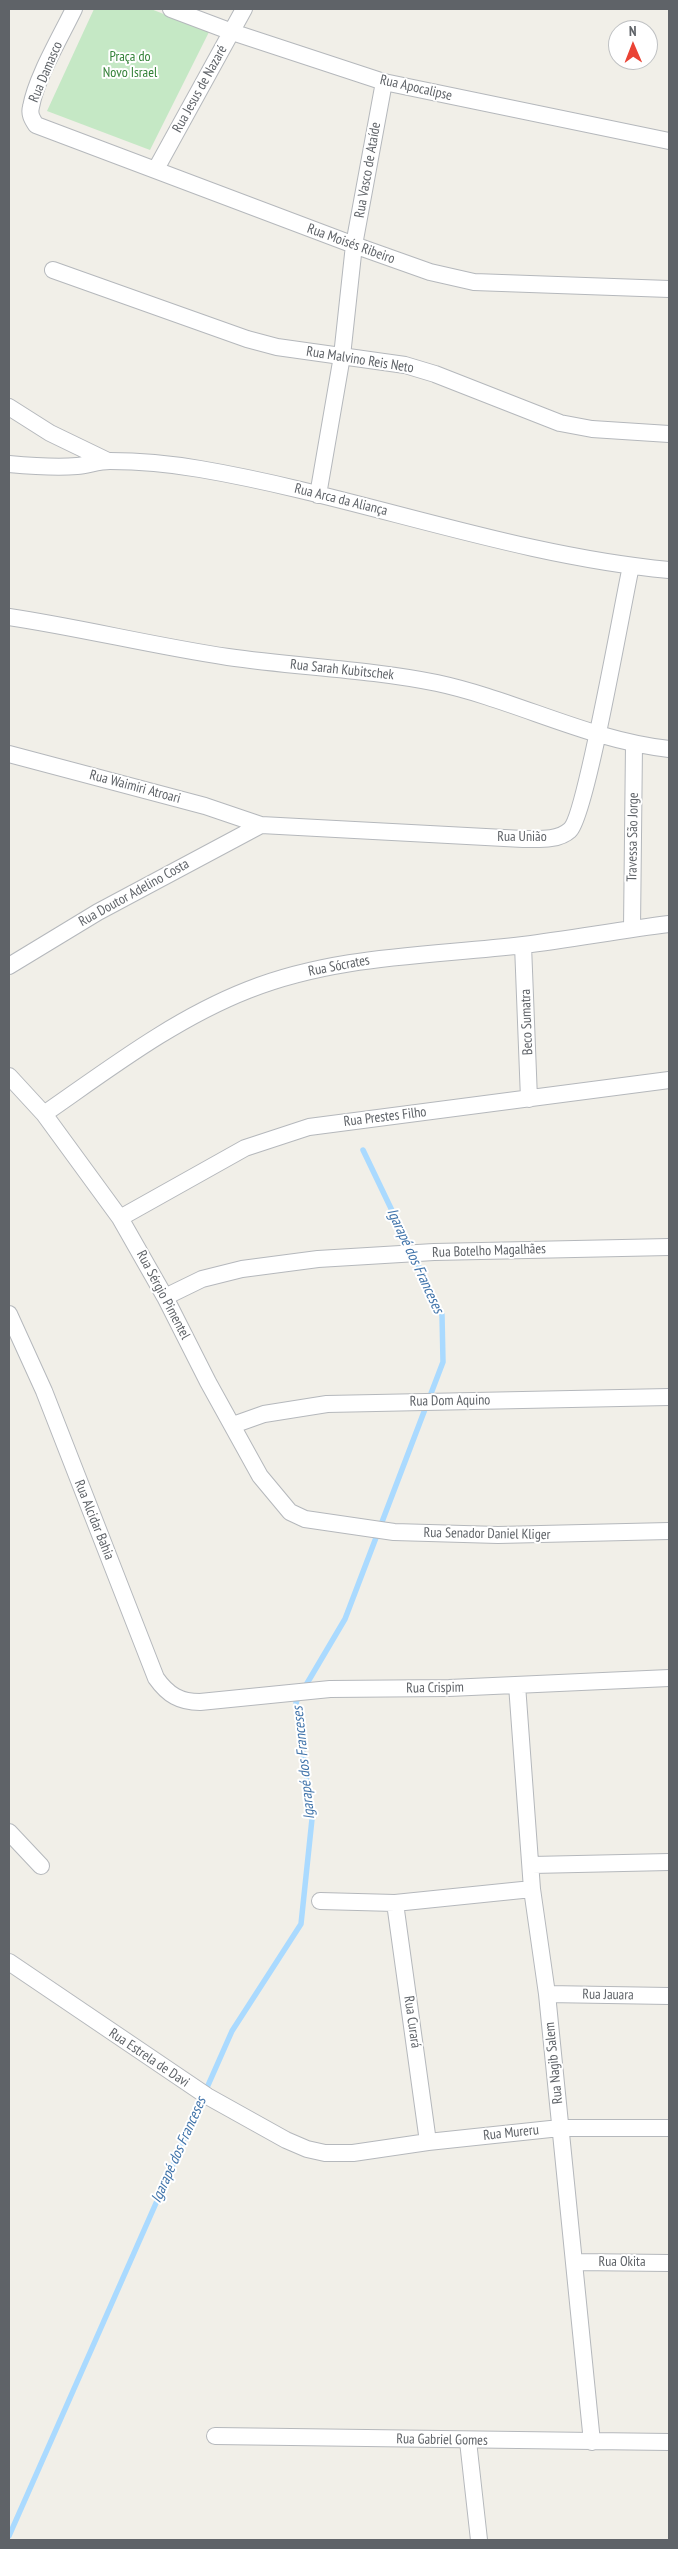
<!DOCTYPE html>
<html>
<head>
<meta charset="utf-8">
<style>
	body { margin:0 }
	#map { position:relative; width:678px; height:2549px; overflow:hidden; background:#f1efe8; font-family:"PT Sans Narrow",sans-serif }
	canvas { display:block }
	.frame { position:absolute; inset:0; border:10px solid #5f6368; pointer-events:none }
	.north { position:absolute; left:608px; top:20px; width:50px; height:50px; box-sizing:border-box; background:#fff; border:1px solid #bfc1c3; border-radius:50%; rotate:359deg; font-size:14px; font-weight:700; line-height:20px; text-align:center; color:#5f6368 }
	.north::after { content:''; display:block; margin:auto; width:18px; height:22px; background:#ea4335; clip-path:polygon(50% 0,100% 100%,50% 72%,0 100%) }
</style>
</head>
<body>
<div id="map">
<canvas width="678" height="2549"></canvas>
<div class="frame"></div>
<div class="north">N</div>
</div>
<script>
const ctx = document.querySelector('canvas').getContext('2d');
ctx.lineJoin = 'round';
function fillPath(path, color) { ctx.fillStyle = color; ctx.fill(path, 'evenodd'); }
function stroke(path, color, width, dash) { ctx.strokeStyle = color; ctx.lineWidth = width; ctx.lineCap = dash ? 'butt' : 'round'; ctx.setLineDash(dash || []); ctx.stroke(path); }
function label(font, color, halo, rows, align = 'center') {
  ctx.font = font + ' "PT Sans Narrow",sans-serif'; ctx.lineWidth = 4; ctx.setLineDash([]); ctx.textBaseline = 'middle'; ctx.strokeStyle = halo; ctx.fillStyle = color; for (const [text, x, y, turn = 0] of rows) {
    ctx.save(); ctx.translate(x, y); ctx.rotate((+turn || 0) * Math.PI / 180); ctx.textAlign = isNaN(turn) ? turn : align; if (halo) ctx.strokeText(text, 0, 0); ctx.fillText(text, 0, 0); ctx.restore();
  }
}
const green = new Path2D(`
	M94 9H151L209 32 150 150 47 111Z`);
const stream = new Path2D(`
	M9 2536 232 2031 301 1924 312 1819 296 1702 345 1619 443 1362 442 1315 363 1150`);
const street = new Path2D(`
	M74 9C61 36 36 78 31 107 29 114 32 119 36 125L354 245 430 272 474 282 669 289
	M171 9 232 32 384 82 669 141
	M156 169 244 9
	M53 270 247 339 277 347 405 365 435 374 560 423 592 429 669 434
	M9 407 50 433 108 461
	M9 464C31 466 54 468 77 466 88 465 99 461 110 461 140 461 171 464 200 469 358 496 510 555 669 570
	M318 495 342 356 354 245 384 82
	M9 617C82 628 154 646 228 657 297 667 368 669 437 683 516 700 588 740 669 749
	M9 754 205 806 261 825 523 839C538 839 558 841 570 830 586 816 623 602 631 566
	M632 928 634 745
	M523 945 529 1099
	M9 966 98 912 261 825
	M9 1076 44 1114 120 1218 165 1297 208 1382 260 1476 290 1512 305 1519 394 1532 498 1535 669 1531
	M44 1114C109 1069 174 1019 248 990 336 955 430 956 523 945 572 939 620 930 669 924
	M120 1218 245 1148 309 1127 669 1080
	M165 1297 202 1279 242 1269 318 1259 434 1252 669 1247
	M9 1314 44 1391 156 1678C168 1695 180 1702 200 1702L330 1689 449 1688 669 1678
	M233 1425 264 1414 327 1404 669 1397
	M517 1685 532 1889 547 1994 592 2442
	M9 1832 41 1866
	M532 1865 669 1862
	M320 1901 395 1903 532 1889
	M395 1903 428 2142
	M9 1962 207 2096 286 2140 307 2149 325 2153H353L428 2142 560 2128H669
	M547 1994 669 1996
	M574 2262 669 2263
	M215 2436 669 2442
	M468 2441 479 2540`);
const parkNames = [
	["Praça do",130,57],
	["Novo Israel",130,73]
];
const streetNames = [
	["Rua Damasco",46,72,-67],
	["Rua Apocalipse",416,88,13],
	["Rua Jesus de Nazaré",200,89,-61],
	["Rua Vasco de Ataíde",368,170,-80],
	["Rua Moisés Ribeiro",351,244,20],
	["Rua Malvino Reis Neto",360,360,9],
	["Rua Arca da Aliança",341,500,14],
	["Rua Sarah Kubitschek",342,670,6],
	["Rua Waimiri Atroari",135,787,15],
	["Rua União",522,837],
	["Travessa São Jorge",633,837,-89],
	["Rua Doutor Adelino Costa",134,893,-29],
	["Rua Sócrates",339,966,-11],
	["Beco Sumatra",527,1022,-92],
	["Rua Prestes Filho",385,1117,-7],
	["Rua Botelho Magalhães",489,1251,-2],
	["Rua Sérgio Pimentel",163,1295,62],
	["Rua Dom Aquino",450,1401,-1],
	["Rua Alcidar Bahia",94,1520,68],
	["Rua Senador Daniel Kliger",487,1534,1],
	["Rua Crispim",435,1688,-1],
	["Rua Jauara",608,1995,1],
	["Rua Curará",412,2022,82],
	["Rua Estrela de Davi",149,2058,34],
	["Rua Nagib Salem",554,2063,-96],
	["Rua Mureru",511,2133,-6],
	["Rua Okita",622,2262],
	["Rua Gabriel Gomes",442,2440,1]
];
const waterNames = [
	["Igarapé dos Franceses",415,1261,65],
	["Igarapé dos Franceses",304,1763,-96],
	["Igarapé dos Franceses",179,2150,-66]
];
fillPath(green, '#c5e8c5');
stroke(stream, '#aadaff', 5.5);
stroke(street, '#b5b8bc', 18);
stroke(street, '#fff', 16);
label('14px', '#348238', '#fff', parkNames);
label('14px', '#5f6368', '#fff', streetNames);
label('italic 15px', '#4174aa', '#fff', waterNames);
</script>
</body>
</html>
